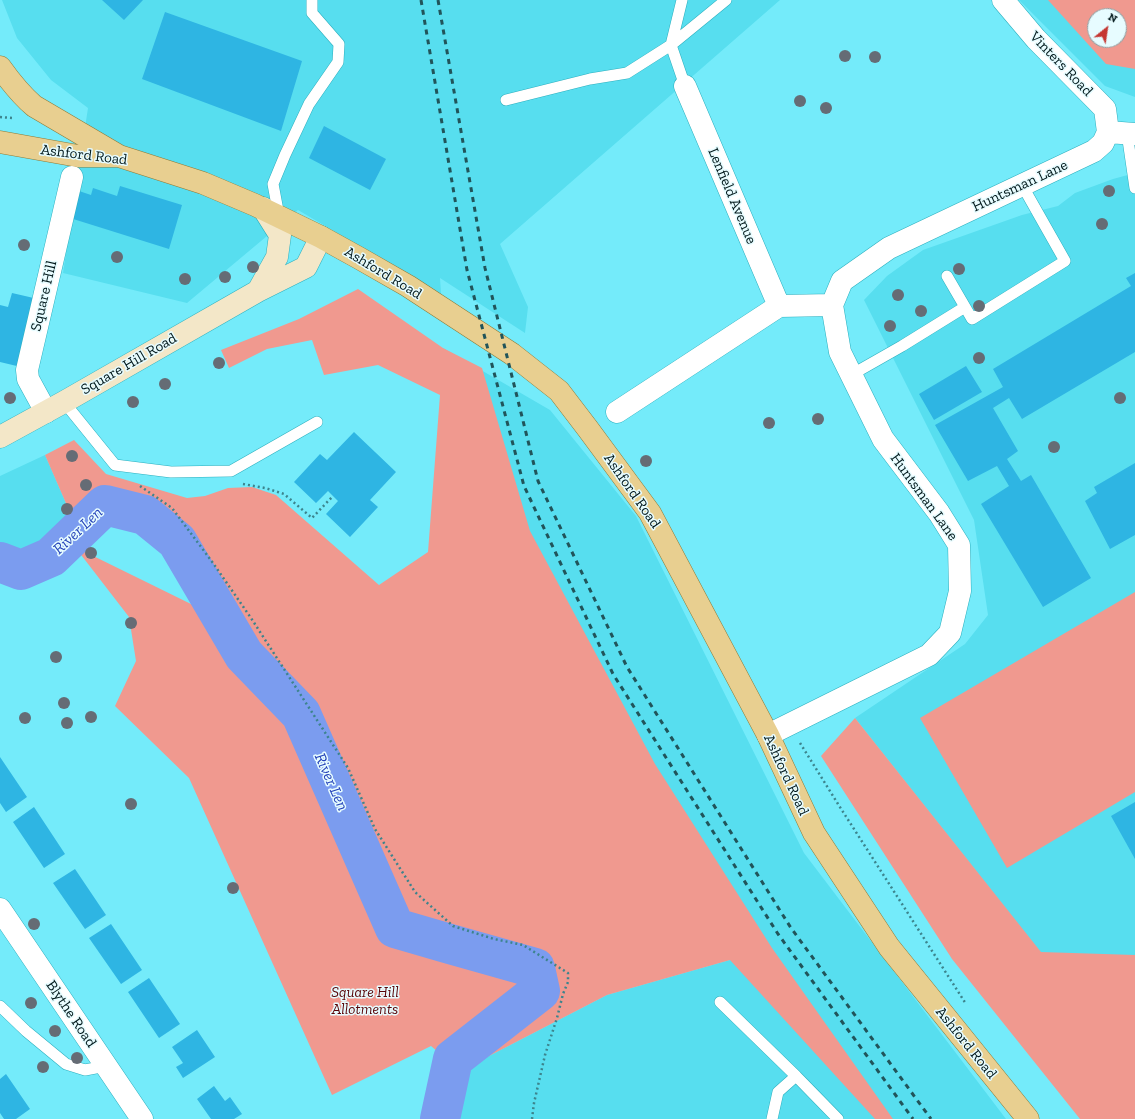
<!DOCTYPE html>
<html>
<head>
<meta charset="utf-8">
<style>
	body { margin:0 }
	#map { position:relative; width:1135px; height:1119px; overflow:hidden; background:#74ebfa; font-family:"Zilla Slab",serif }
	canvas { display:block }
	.north { position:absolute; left:1087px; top:8px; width:40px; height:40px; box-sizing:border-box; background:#e7fcff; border:1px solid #8ba0a3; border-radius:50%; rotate:30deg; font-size:11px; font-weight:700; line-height:16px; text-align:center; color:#00171a }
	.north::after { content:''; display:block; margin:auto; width:14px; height:18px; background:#c53732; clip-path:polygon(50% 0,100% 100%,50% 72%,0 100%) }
</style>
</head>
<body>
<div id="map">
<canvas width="1135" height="1119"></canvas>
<div class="north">N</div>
</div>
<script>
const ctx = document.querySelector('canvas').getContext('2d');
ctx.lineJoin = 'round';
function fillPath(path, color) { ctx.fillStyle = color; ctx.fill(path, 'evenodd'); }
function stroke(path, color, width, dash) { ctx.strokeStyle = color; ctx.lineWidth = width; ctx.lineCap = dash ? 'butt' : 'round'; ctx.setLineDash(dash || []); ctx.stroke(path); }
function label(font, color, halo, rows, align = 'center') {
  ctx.font = font + ' "Zilla Slab",serif'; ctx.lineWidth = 3; ctx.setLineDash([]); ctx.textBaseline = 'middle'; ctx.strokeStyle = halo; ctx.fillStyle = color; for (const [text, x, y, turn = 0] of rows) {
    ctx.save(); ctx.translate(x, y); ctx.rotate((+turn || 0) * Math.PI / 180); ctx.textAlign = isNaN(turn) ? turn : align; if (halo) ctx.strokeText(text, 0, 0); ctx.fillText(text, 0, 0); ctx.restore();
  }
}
const built = new Path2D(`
	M2 0H780L500 244 528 307 525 333 440 278 441 294 298 210 187 303 63 273 88 108 51 80 17 38Z
	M1019 0H1135V97L1105 86ZM1095 16H1119V40H1095Z
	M1135 173V991L1041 953 855 718 965 644 988 615 974 520 864 300 887 276 923 250 1022 215 1058 206 1075 193 1113 179Z
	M443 348 550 410 636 516 804 853 1006 1119H455L460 1071 607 995 730 960Z
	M45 455 75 524 20 560 0 550V476Z`);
const green = new Path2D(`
	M1048 0H1135V69L1106 64ZM1095 16H1119V40H1095Z
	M358 289 443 348 482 368 530 531 655 764 772 948 893 1119H875L730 960 607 995 460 1071 431 1046 332 1095 189 778 115 706 136 661 129 617 75 547 193 605 227 639 259 680 224 597 152 511 111 495 75 524 45 455 74 440 106 474 187 498 205 496 228 488 252 487 276 495 379 585 428 552 440 395 378 365 324 375 312 340 267 349 229 368 221 350 299 319Z
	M1135 592V792L1007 868 920 718Z
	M855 718 1041 952 1135 955V1119H1080L952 959 821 756Z`);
const river = new Path2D(`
	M0 562 21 570 51 557 105 505 145 515 177 541 244 655 301 714 395 928 450 944 535 968 540 991 453 1059 440 1119`);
const building = new Path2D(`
	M102 0H143L124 20Z
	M165 12 302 61 281 131 142 79Z
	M324 126 386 159 370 190 309 158Z
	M120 186 182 205 169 249 70 218 79 191 91 195 93 188 117 196Z
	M1135 273V352L1022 419 1009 398 993 408 1018 451 1007 459 1021 481 1031 475 1091 578 1043 607 981 504 1009 486 997 466 968 481 935 425 1003 387 993 369 1131 286 1126 278Z
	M12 293 38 299 21 367 0 362V305L8 307Z
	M966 366 982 392 934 420 919 394Z
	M354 432 396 472 370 500 378 507 350 537 326 514 338 501 328 491 316 503 294 482 320 454 327 460Z
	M1135 463V535L1110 549 1085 501 1097 493 1094 487Z
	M0 757 27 797 6 812 0 803Z
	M1135 802V859L1111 816Z
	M34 807 65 854 44 868 13 822Z
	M75 869 106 915 85 929 53 883Z
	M111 924 142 970 121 984 89 938Z
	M149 978 180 1024 159 1038 128 992Z
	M197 1030 215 1057 183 1078 176 1067 183 1063 172 1047Z
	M6 1074 30 1109 16 1119H4L0 1113V1079Z
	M214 1086 225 1101 230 1097 242 1114 234 1119H211L197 1099Z`);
const path = new Path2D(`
	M0 117 13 118
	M243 484 265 488 284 494 312 518 333 496
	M140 486 172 508 213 563 251 618 348 768 375 829 415 892 453 926 494 939 523 945 568 973V982L563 994 557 1018 545 1055 534 1103 532 1119
	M800 743 838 804 966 1004`);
const lane = new Path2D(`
	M682 0 671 45 685 86
	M506 100 590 79 627 73 671 45 726 0
	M1127 133 1135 188
	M279 216 273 184 285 155 309 104 338 62 339 44 312 13V0
	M947 276 972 319 1065 261 1022 185
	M851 375 902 346 965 307
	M64 402 115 465 171 472 231 471 317 422
	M720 1002 796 1076 838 1119
	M0 1006 26 1031 66 1064 85 1070 106 1066
	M772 1119 778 1092 796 1076`);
const street = new Path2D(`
	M1003 0 1036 39 1105 109 1108 132
	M685 86 779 306
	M1108 132 1135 134
	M46 412 28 379 27 370 72 177
	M617 412 779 306 832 305
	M768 735 929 655 950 633 960 591 959 545 939 513 883 439 840 352 832 305 842 281 889 248 1094 151 1103 143 1108 132
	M0 909 142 1119`);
const secondary = new Path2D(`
	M258 291 277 257 280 235 263 208
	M0 437 64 402 258 291 306 267 321 237`);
const primary = new Path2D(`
	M0 67C10 81 20 94 34 106L119 156
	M0 142 78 156H119L203 183 255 205 321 237 359 258 408 286 512 354 559 391 588 429 650 513 768 735 814 833 889 947 1028 1119`);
const rail = new Path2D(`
	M421 0 467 270 524 486 613 674 778 934 913 1119
	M438 0 485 268 538 481 627 667 791 928 931 1119`);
const trees = [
	[845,56],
	[875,57],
	[800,101],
	[826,108],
	[1109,191],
	[1102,224],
	[24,245],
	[117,257],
	[253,267],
	[959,269],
	[225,277],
	[185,279],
	[898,295],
	[979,306],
	[921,311],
	[890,326],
	[979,358],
	[219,363],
	[165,384],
	[10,398],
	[1120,398],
	[133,402],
	[818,419],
	[769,423],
	[1054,447],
	[72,456],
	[646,461],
	[86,485],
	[67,509],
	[91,553],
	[131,623],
	[56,657],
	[64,703],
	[91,717],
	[25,718],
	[67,723],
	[131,804],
	[233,888],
	[34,924],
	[31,1003],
	[55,1031],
	[77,1058],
	[43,1067]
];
const streetNames = [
	["Vinters Road",1061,64,46],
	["Ashford Road",84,155,7],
	["Huntsman Lane",1020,186,-25],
	["Lenfield Avenue",732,196,67],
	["Ashford Road",383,273,31],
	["Square Hill",44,296,-77],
	["Square Hill Road",129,364,-30],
	["Ashford Road",632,491,55],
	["Huntsman Lane",924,497,54],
	["Ashford Road",786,775,65],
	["Blythe Road",71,1014,56],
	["Ashford Road",966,1043,51]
];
const parkNames = [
	["Square Hill",365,993],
	["Allotments",365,1010]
];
const waterNames = [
	["River Len",78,531,-43],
	["River Len",331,782,66]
];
fillPath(built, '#57deef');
fillPath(green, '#f0998f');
stroke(river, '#7b9cef', 40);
fillPath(building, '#2eb5e3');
stroke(lane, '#2cafbe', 12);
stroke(street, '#2cafbe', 23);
stroke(secondary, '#2cafbe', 23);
stroke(primary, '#8c7a37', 23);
stroke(path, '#3c848d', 2.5, [2, 3]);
stroke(lane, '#fff', 11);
stroke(street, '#fff', 22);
stroke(secondary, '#f3e7c8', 22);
stroke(primary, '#e8cf90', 22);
stroke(rail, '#21545a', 3, [5, 5]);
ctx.fillStyle = '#656c75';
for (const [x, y] of trees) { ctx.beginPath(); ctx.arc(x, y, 6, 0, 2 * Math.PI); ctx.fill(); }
label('15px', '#00171a', '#e7fcff', streetNames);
label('italic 15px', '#590508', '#e7fcff', parkNames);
label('italic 16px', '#2442b9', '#e7fcff', waterNames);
</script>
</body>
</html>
